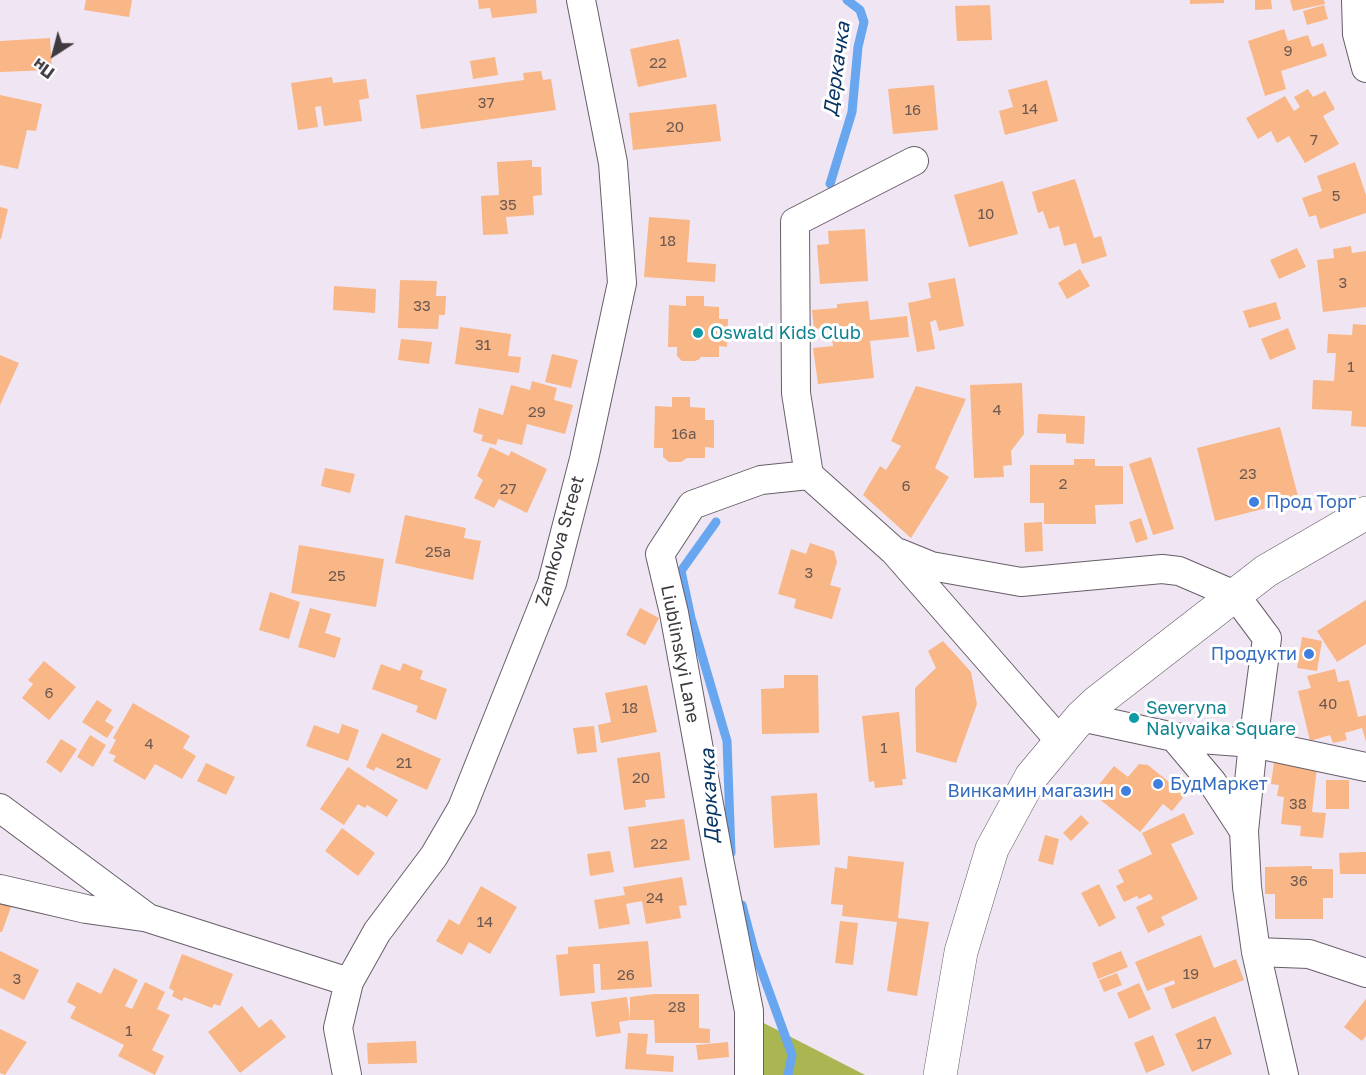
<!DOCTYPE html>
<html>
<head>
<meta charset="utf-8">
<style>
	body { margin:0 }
	#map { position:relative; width:1366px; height:1075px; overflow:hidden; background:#f0e6f3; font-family:"Golos Text",sans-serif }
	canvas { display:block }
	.north { position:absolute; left:24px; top:24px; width:60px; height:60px; -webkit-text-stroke:4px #fff; paint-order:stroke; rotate:216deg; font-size:16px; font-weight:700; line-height:24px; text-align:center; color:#3e3a3f }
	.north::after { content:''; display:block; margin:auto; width:21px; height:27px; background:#3e3a3f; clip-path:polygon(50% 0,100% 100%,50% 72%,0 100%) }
</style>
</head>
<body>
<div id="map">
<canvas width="1366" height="1075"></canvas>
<div class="north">Пн</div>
</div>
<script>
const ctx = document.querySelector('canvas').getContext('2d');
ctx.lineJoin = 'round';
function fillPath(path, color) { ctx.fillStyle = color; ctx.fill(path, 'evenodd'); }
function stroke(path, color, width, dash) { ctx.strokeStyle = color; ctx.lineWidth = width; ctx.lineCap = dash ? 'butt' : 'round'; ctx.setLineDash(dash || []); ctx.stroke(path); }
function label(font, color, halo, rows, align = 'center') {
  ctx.font = font + ' "Golos Text",sans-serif'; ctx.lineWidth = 6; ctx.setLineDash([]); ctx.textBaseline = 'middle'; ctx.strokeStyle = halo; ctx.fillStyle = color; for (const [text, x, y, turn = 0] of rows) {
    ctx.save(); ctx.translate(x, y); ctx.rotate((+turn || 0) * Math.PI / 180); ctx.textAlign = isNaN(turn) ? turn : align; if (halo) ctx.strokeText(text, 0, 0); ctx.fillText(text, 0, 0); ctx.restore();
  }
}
const forest = new Path2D(`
	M752 1017 865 1075H752Z`);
const stream = new Path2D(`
	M830 184 852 112 858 47 864 22 860 10 847 0
	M716 522 681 571 691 618 727 741 731 853
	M742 905 754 950 792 1055 788 1075`);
const building = new Path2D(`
	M86 0H132L129 17 84 10Z
	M478 0H536L537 13 492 18 490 8 479 9Z
	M1190 0H1224V3L1190 4Z
	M1255 0H1271L1272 9 1255 10Z
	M1290 0H1324L1325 4 1293 11Z
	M990 5 992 40 957 41 955 6Z
	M1324 5 1328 19 1307 25 1303 11Z
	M1284 29 1288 41 1308 35 1312 47 1323 43 1327 56 1281 71 1286 89 1265 96 1248 41Z
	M50 38 52 70 0 72V41Z
	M679 39 687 77 638 87 630 49Z
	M495 57 498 75 473 79 470 61Z
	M541 71 543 80 551 79 556 110 421 129 416 95 524 80 523 73Z
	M332 77 333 83 366 79 369 98 359 100 362 121 324 126 321 106 315 107 318 127 298 130 291 83Z
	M1047 80 1058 121 1005 135 999 111 1013 107 1008 90Z
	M934 85 938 130 893 134 888 89Z
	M1308 89 1313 97 1325 91 1335 109 1323 116 1339 144 1305 163 1289 136 1277 143 1271 131 1258 139 1246 118 1285 96 1294 111 1300 107 1294 97Z
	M0 95 42 104 36 131 27 130 18 169 0 165Z
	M716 104 721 141 633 150 629 113Z
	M532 160V167H541L542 195 533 196 534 215 506 217 508 234 483 235 481 196 499 195 497 162Z
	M1355 162 1366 195V213L1320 229 1316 215 1309 217 1302 198 1322 191 1317 176Z
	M1075 179 1094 238 1101 236 1107 256 1082 264 1076 243 1064 246 1059 226 1049 229 1043 211 1038 213 1032 192Z
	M1003 181 1018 234 969 247 954 195Z
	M0 207 8 209 1 239H0Z
	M649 217 690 220 687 262 716 264 715 282 644 277Z
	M865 229 868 281 820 284 817 245 829 244 828 231Z
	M1351 246 1352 253 1366 251V307L1323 312 1317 260 1334 258 1333 249Z
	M1297 248 1306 267 1279 279 1270 260Z
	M1080 269 1090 286 1067 299 1058 283Z
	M955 278 964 326 939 331 936 320 930 322 935 349 917 352 908 303 931 298 928 283Z
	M400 280 437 281 436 296H446L445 315H439L438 329 398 328Z
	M334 286 376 289 375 313 333 310Z
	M686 296H704V306L719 307V319H728L727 347 719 346V357H700V359L695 361H682L677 356V347H668L669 305 686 306Z
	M868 301 870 320 907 316 909 337 870 341 874 378 818 384 813 348 833 346 832 338 842 336 841 327 814 329 812 310 837 308V304Z
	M1276 302 1281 319 1249 328 1243 311Z
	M1353 324 1366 325V427L1351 426 1352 411 1312 409 1313 380 1334 381 1336 353H1327L1328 334 1352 335Z
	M460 327 511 334 508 356 521 357 519 373 455 364Z
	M1288 328 1296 349 1270 360 1261 339Z
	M401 339 432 342 429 364 398 360Z
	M552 354 578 360 571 388 545 382Z
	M0 355 19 363 0 405Z
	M532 381 557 388 554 400 573 405 565 434 527 424 522 445 498 439 496 445 481 441 483 435 473 432 479 408 503 415 511 385 530 390Z
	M1022 383 1024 434 1011 451 1012 465 1003 466 1004 477 974 478 970 385Z
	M916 386 966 399 935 468 949 477 911 538 863 495 880 466 886 470 901 446 891 441Z
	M672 397H690V407L705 408V420H714V448L705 447V458H687L681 462H669L663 457V448H654L655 406 672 407Z
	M1038 414 1085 416 1084 444 1066 443V434L1037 433Z
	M1280 427 1299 500 1215 521 1197 448Z
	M490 447 509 456 511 451 547 469 527 513 499 499 494 508 474 498 483 480 477 476Z
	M1151 457 1174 529 1153 535 1129 464Z
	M1074 459H1095V466H1123V504L1095 505 1096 524H1044V503H1030V465H1074Z
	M325 468 355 474 350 493 321 486Z
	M405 515 466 528 464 538 481 541 473 580 395 563Z
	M1141 518 1148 539 1136 543 1129 522Z
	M1042 522 1043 551 1025 552 1024 523Z
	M810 543 834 551 837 562 830 585 841 588 832 619 794 608 796 599 778 594 791 549 806 554Z
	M299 545 384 559 376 607 291 593Z
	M270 592 300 602 289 639 259 630Z
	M1366 600V644L1337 662 1317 631Z
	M310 608 331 614 325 633 341 638 335 658 298 647Z
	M640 608 659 618 645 645 626 635Z
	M1302 637 1322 641 1317 671 1297 668Z
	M943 641 971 672 977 704 956 763 916 752 915 688 936 668 928 651Z
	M44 661 76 687 49 720 22 698 33 684 28 680Z
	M403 663 423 671 420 679 447 689 436 720 416 712 418 706 372 689 381 664 400 671Z
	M1335 669 1338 682 1349 680 1358 717 1366 715V742L1362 728 1345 733 1347 740 1333 743 1330 735 1310 741 1298 691 1311 688 1307 676Z
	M784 675H818L819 733 762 734 761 689 784 688Z
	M647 685 657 732 601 743 598 725 611 722 605 693Z
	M97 700 112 710 105 721 114 727 107 738 82 722Z
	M133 703 190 736 183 748 196 756 182 779 155 764 145 780 113 761 116 756 109 753 116 740 113 738Z
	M899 712 906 779H902L903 785 875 788 874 781 869 782 862 716Z
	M342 724 359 730 348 761 306 746 314 725 339 734Z
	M594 726 597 752 577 754 573 728Z
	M382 733 441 759 427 790 376 767 374 771 366 767Z
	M90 735 106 745 93 767 77 757Z
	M61 739 77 749 61 773 46 762Z
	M660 752 665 798 645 800 646 807 624 810 617 758Z
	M1274 762 1317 767 1312 812 1326 813 1323 838 1300 836 1301 826 1281 824 1284 797 1277 796 1279 785 1271 784Z
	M206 763 235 777 226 795 197 781Z
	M1139 764 1148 765 1185 795 1172 811 1163 804 1140 832 1092 793 1114 766 1128 777Z
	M348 767 398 800 387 817 367 805 365 808 358 804 344 825 320 809Z
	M1326 780H1349V809H1326Z
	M817 793 820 845 774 848 771 796Z
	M1184 813 1194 834 1171 844 1198 899 1161 917 1165 925 1148 933 1136 907 1153 899 1150 894 1139 899 1137 896 1124 902 1116 886 1124 882 1118 870 1152 854 1142 833Z
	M1081 815 1089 823 1071 841 1063 833Z
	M684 819 690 860 634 868 628 827Z
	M342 828 375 853 358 876 325 851Z
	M1045 835 1059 839 1053 865 1038 861Z
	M610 851 614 872 590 876 587 854Z
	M1366 852V874H1340L1339 853Z
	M848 856 904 862 898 918 929 922 917 996 887 991 897 922 842 916 843 905 831 904 835 867 847 869Z
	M1312 866V869H1333V898H1323V919H1275V894H1265V867Z
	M682 877 687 905 679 906 681 918 646 924 642 901 626 904 630 924 599 929 594 900 625 895 623 887Z
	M1099 884 1116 918 1099 927 1081 893Z
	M481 886 517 907 490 954 469 942 462 955 436 941 449 919 459 925Z
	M0 900 12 904 2 932H0Z
	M840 921 858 923 853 965 835 963Z
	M1201 935 1214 968 1236 959 1244 980 1172 1009 1164 988 1175 984 1174 980 1147 991 1135 962Z
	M648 941 652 987 601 990 600 964H593L595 993 560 996 556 955 568 954V947Z
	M0 951 39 970 24 1000 0 988Z
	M1121 951 1128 967 1098 979 1092 963Z
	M182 954 233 974 220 1006 214 1004 212 1008 184 997 182 1001 172 996 174 991 169 988Z
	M114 968 138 980 125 1006 132 1009 145 982 165 992 157 1009 170 1015 152 1050 164 1056 155 1075 118 1056 124 1045 70 1018 76 1007 67 1002 77 982 101 994Z
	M1117 973 1122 985 1104 992 1099 980Z
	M1139 983 1151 1009 1129 1019 1117 993Z
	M654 994H699V1028L710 1029V1043H655L654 1020H630V997Z
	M627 997 630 1020 619 1022 621 1033 596 1037 591 1002Z
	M1366 999V1036L1362 1041 1344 1027Z
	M242 1006 259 1028 271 1019 286 1037 240 1073 208 1032Z
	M1215 1016 1232 1054 1192 1072 1175 1034Z
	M0 1029 27 1042 5 1075 0 1073Z
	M628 1033 648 1034 646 1054 674 1056 673 1072 625 1069Z
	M1153 1035 1165 1065 1146 1073 1134 1043Z
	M416 1041 417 1063 368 1064 367 1043Z
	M728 1042 729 1057 698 1060 696 1045Z`);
const minor = new Path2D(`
	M1356 0 1357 34 1366 68
	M809 475 796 393 795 222 914 161
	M899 553 931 566 1021 582 1162 569 1179 571 1235 595 1267 638 1253 743 1244 831 1247 887 1256 952 1284 1075
	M1081 717 1174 737 1253 743 1366 767
	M1174 737 1212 782 1244 831
	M0 808 148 918 349 982
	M0 889 86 909 143 917
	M1256 952 1309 954 1366 973
	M347 1075 338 1028 349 982 377 932 434 856 462 808 552 583 584 459 622 283 613 163 581 0
	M749 1075V1011L719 859 674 613 660 554 692 505 761 480 809 475 894 551 1060 741`);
const major = new Path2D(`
	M940 1075 961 952 992 849 1031 777 1081 717 1097 702 1266 571 1366 513`);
const markers = [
	[698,333,6,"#0f9aa8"],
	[1254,502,6,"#3f7fe0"],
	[1309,654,6,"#3f7fe0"],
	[1134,718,6,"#0f9aa8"],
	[1158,784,6,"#3f7fe0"],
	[1126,791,6,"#3f7fe0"]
];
const numberNames = [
	["9",1288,51],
	["22",658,63],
	["37",486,103],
	["14",1030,109],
	["16",913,110],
	["20",675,127],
	["7",1314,140],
	["5",1336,196],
	["35",508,205],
	["10",986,214],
	["18",668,241],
	["3",1343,283],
	["33",422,306],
	["31",483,345],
	["1",1351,367],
	["4",997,410],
	["29",537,412],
	["16а",684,434],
	["23",1248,474],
	["2",1063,484],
	["6",906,486],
	["27",508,489],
	["25а",438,552],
	["3",809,573],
	["25",337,576],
	["6",49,693],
	["40",1328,704],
	["18",630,708],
	["4",149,744],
	["1",884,748],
	["21",404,763],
	["20",641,778],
	["38",1298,804],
	["22",659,844],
	["36",1299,881],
	["24",655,898],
	["14",485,922],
	["19",1191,974],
	["26",626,975],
	["3",17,979],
	["28",677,1007],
	["1",129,1031],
	["17",1204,1044]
];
const cultureNames = [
	["Oswald Kids Club",710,333],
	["Severyna",1146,708],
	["Nalyvaika Square",1146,729]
];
const shopNames = [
	["Прод Торг",1266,502],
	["Продукти",1297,654,"right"],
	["БудМаркет",1170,784],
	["Винкамин магазин",1114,791,"right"]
];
const streetNames = [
	["Zamkova Street",560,541,-74],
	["Liublinskyi Lane",680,654,79]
];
const waterNames = [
	["Деркачка",837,69,-82],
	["Деркачка",710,796,-93]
];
fillPath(forest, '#aab652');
stroke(stream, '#68a7f0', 9);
fillPath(building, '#f9b686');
stroke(minor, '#675e69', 30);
stroke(major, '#675e69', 34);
stroke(minor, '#fff', 28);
stroke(major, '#fff', 33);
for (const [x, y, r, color] of markers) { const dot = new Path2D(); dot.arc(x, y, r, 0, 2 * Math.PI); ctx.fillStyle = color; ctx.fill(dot); stroke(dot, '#fff', 2); }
label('15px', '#6d5951', null, numberNames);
label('18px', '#0d838f', '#fff', cultureNames, 'left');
label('18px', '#366cbe', '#fff', shopNames, 'left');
label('18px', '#3e3a3f', '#fff', streetNames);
label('italic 20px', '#083563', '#fff', waterNames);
</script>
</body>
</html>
